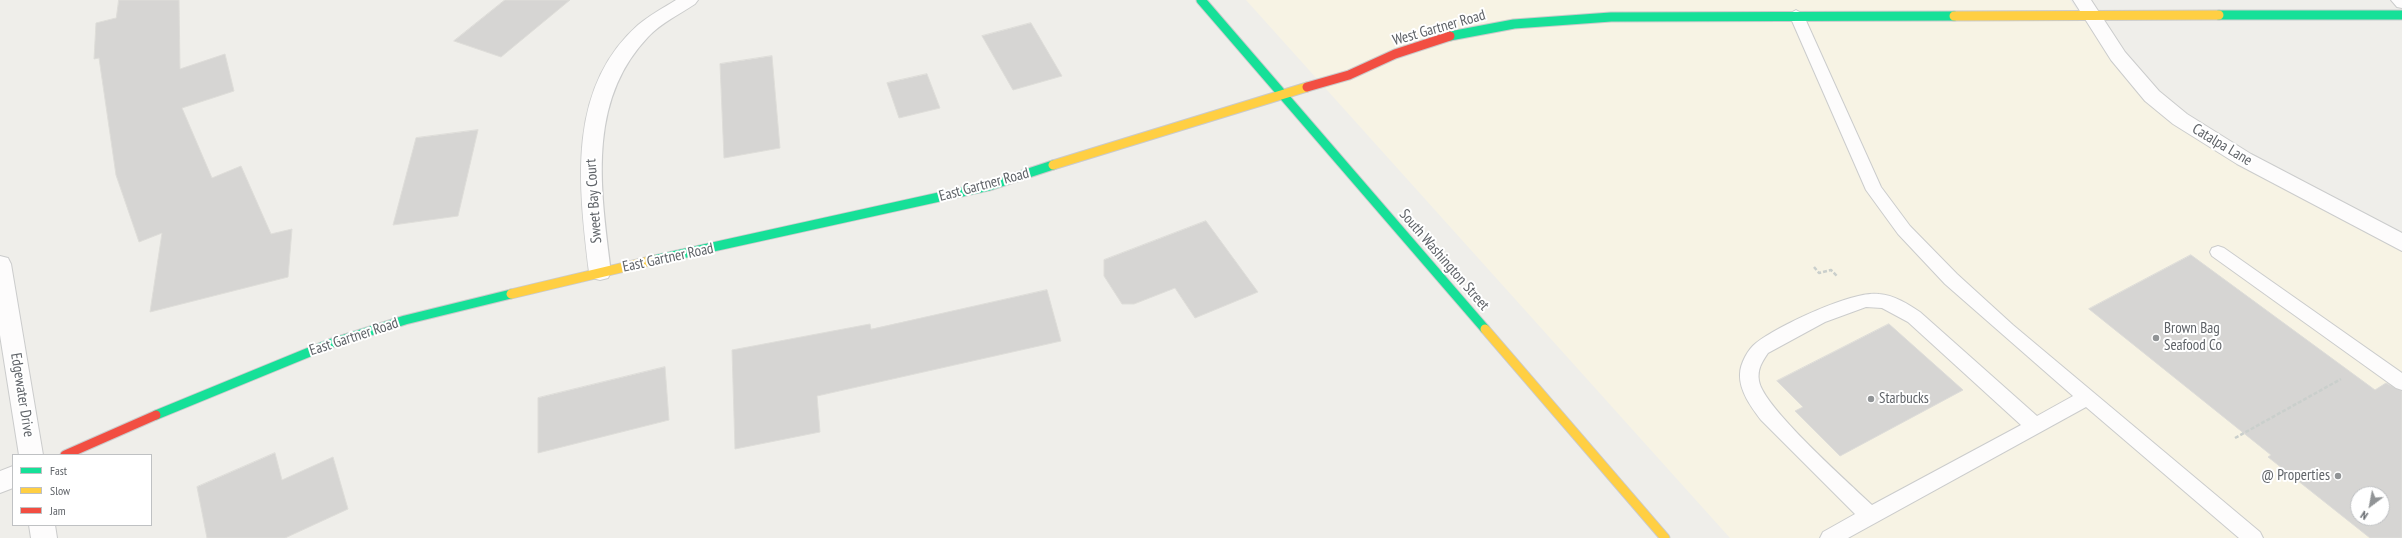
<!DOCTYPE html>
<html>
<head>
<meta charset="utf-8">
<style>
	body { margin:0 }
	#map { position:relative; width:2402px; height:538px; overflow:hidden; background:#efeeea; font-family:"PT Sans Narrow",sans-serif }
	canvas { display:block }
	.legend { position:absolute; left:12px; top:454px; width:140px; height:72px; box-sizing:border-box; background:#fff; border:1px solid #bfc1c3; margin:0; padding:5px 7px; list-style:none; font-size:12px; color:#5f6368 }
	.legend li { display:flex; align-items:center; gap:8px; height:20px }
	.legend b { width:20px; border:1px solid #bfc1c3 }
	.north { position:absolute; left:2350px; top:486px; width:40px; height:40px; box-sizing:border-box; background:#fff; border:1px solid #bfc1c3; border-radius:50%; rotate:212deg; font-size:11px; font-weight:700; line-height:16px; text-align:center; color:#5f6368 }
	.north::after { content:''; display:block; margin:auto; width:14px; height:18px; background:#919496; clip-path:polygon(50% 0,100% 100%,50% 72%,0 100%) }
</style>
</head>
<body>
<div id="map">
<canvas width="2402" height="538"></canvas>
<ul class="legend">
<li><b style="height:5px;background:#16e098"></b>Fast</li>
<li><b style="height:5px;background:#ffcf43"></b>Slow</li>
<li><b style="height:5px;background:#f24e42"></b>Jam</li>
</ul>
<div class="north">N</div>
</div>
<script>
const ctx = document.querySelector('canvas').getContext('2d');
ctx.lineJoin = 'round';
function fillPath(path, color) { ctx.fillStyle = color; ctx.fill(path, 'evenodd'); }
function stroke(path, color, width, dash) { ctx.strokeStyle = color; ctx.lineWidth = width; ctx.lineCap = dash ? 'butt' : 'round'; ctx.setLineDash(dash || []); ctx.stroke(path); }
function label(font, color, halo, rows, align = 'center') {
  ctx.font = font + ' "PT Sans Narrow",sans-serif'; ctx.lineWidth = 4; ctx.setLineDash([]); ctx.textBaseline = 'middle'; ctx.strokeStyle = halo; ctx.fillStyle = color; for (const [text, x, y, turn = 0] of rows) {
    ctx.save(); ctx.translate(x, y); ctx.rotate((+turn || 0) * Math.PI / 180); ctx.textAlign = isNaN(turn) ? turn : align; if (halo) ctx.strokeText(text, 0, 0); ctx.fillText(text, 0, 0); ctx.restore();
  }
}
const commercial = new Path2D(`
	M1246 0H2070L2135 89 2402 248V538H1730ZM2358 494H2382V518H2358Z`);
const building = new Path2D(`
	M119 0H179L180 69 225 54 234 91 182 108 212 178 241 166 271 234 292 229 288 277 150 312 162 233 139 242 116 175 99 58 94 59 96 23 116 18Z
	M505 0H570L501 57 454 41Z
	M1031 23 1062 76 1013 90 982 36Z
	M772 56 780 148 724 158 720 64Z
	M927 74 940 108 899 118 887 83Z
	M478 130 458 216 393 225 416 138Z
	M1206 221 1258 292 1195 318 1175 288 1134 304H1122L1104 276V260Z
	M2191 255 2375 390 2386 383 2402 391V538H2370L2268 457 2271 455 2089 309ZM2358 494H2382V518H2358Z
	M1047 290 1061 341 817 396 820 432 735 449 732 350 870 324 871 329Z
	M1889 324 1963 390 1840 456 1795 411 1803 407 1777 381Z
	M665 367 669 420 538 453V398Z
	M275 453 282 480 333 457 348 509 285 538H207L197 487Z`);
const path = new Path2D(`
	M1814 267 1819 273 1831 270 1837 276
	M2235 438 2341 379`);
const lane = new Path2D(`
	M2391 0H2402V8L2397 7Z
	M1796 10 1803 14 1881 187 1910 226 1957 274 2013 325 2260 532 2263 538H2239L2086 407 1848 538H1820L1823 532 1855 514 1761 420C1752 408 1739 391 1740 374 1740 364 1748 349 1756 343 1778 326 1853 290 1879 294 1894 295 1908 304 1920 312L2037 416 2073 396 1945 284 1898 234 1866 190 1789 14ZM1866 307 1882 308 1908 322 2021 425 1872 505C1849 483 1763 407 1759 381 1757 369 1762 362 1768 353L1825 322Z
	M2218 246 2224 248 2402 373V390L2396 388 2212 256 2210 252 2212 248Z`);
const street = new Path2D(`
	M676 0H698L695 4C680 14 661 23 648 37 586 102 601 191 611 272L608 278 600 280 592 278 589 272C579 187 566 89 638 25 650 15 663 8 676 0Z
	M2073 0H2091L2125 52 2159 91 2187 114 2251 154 2402 233V251L2237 164 2173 124 2145 101 2111 60Z
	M0 256 8 258 11 264 43 455H19L0 335Z
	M13 466V488L0 493V471Z
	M29 525H55L57 538H31Z`);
const fast = new Path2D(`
	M1201 0 1485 329
	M2219 15H2402
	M1450 36 1514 24 1611 17 1954 16
	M654 260 989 186 1053 165
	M156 415 329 344 405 320 511 294`);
const slow = new Path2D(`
	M1954 16 2219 15
	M1053 165 1307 87
	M511 294 654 260
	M1485 329 1665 538`);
const jam = new Path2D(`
	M1307 87 1349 75 1395 54 1450 36
	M65 455 156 415`);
const markers = [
	[2156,338,4,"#919496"],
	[1871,399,4,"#919496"],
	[2338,476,4,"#919496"]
];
const streetNames = [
	["West Gartner Road",1439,28,-16],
	["Catalpa Lane",2222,145,31],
	["East Gartner Road",984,185,-15],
	["Sweet Bay Court",594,201,-94],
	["East Gartner Road",668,258,-12],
	["South Washington Street",1444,260,49],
	["East Gartner Road",354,337,-18],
	["Edgewater Drive",22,395,81]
];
const poiNames = [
	["Brown Bag",2164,329],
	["Seafood Co",2164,346],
	["Starbucks",1879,399],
	["@ Properties",2330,476,"right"]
];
fillPath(commercial, '#f7f3e4');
fillPath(building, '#d6d5d3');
stroke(building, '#deddd9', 1);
stroke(lane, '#cbcccc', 2);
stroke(street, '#cbcccc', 2);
stroke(fast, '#cacacb', 11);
stroke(slow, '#cacacb', 11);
stroke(jam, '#cacacb', 11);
stroke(path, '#cacfcc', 2.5, [4, 2]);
fillPath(lane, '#fdfcfc');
fillPath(street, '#fdfcfc');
stroke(fast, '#16e098', 9);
stroke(slow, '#ffcf43', 9);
stroke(jam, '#f24e42', 9);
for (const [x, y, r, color] of markers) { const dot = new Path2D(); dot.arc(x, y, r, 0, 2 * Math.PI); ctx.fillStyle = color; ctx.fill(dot); stroke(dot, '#fff', 1.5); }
label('15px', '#5f6368', '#fff', streetNames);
label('15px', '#5f6368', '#fff', poiNames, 'left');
</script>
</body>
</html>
